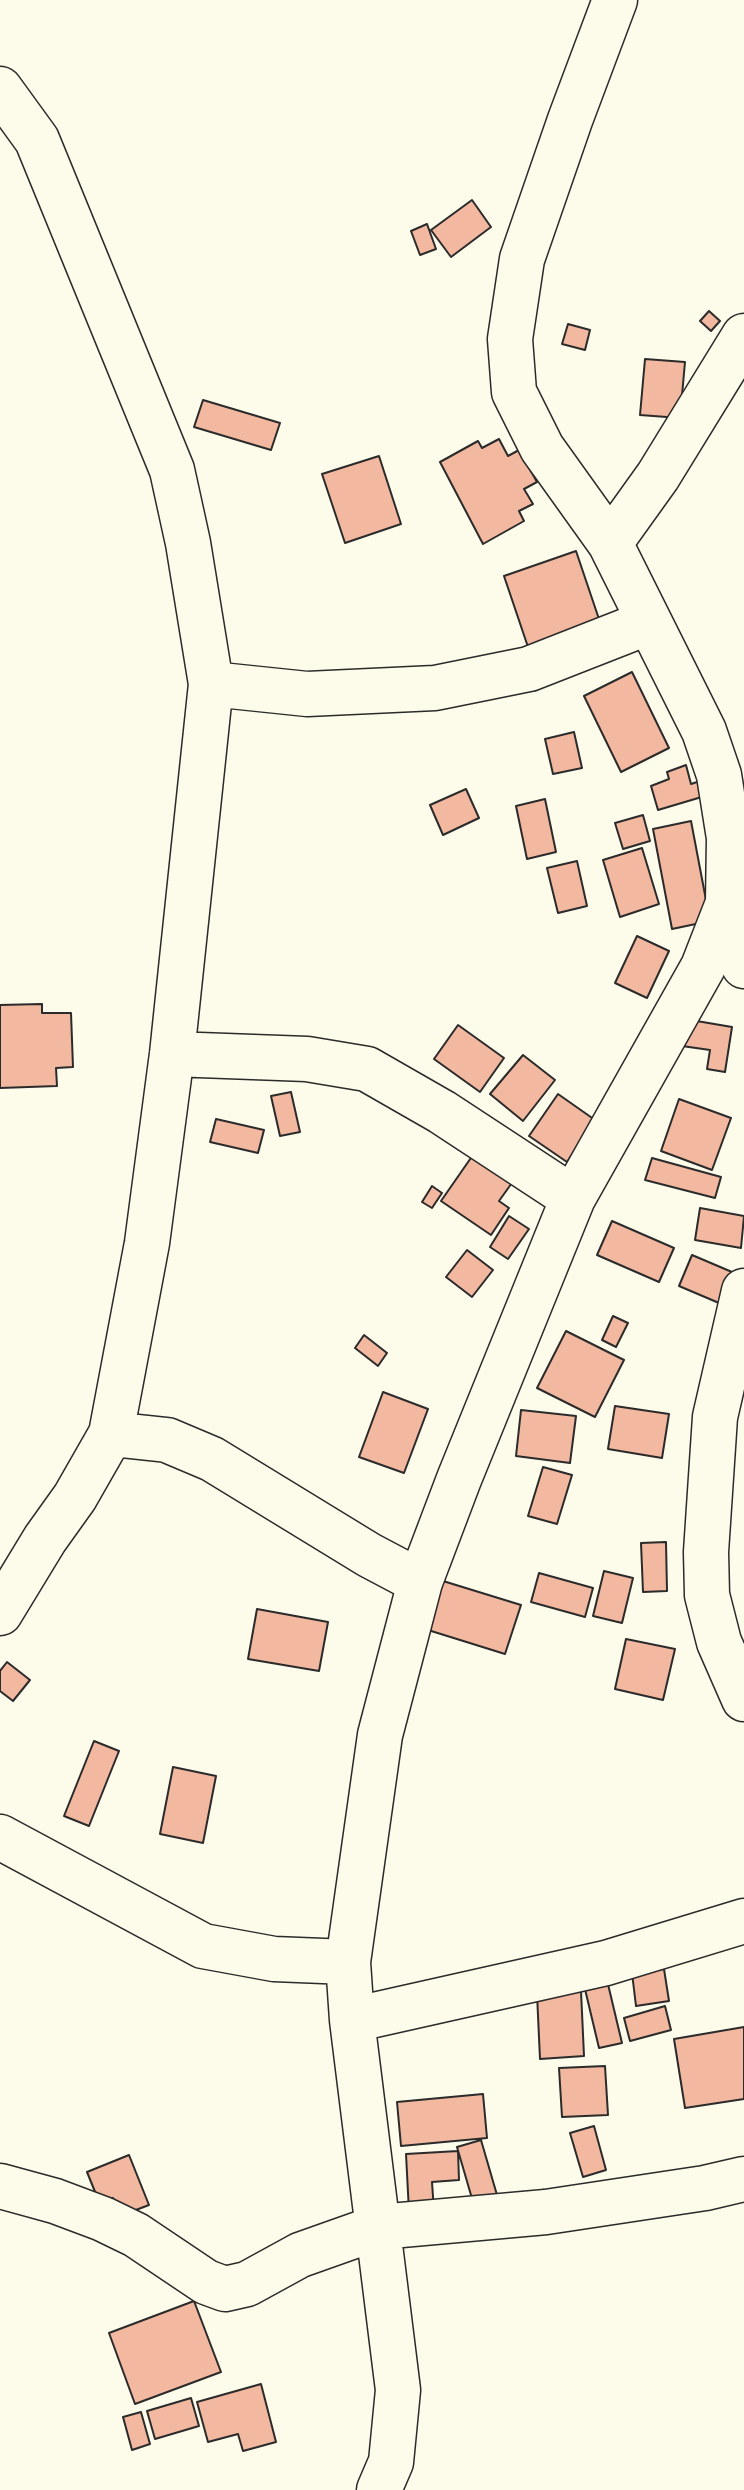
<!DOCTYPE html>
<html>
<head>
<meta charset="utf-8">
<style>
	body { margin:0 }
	canvas { display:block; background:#fdfbea }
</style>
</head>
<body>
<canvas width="744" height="2490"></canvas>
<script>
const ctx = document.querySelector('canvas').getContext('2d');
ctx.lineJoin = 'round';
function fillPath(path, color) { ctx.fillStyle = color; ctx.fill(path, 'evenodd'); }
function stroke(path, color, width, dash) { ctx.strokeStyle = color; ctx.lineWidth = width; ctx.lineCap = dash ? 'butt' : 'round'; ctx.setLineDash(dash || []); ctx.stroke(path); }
const building = new Path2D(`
	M472 200 491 227 451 257 431 230Z
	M427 224 436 249 420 255 411 231Z
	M709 311 720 321 711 331 700 321Z
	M568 324 590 330 585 350 562 344Z
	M645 359 685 362 680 418 640 415Z
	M203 400 280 423 271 450 194 427Z
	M499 439 508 456 519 450 537 482 524 489 533 504 519 511 524 521 483 544 440 462 478 441 482 448Z
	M379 456 401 524 345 543 322 474Z
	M576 551 601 625 529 650 504 576Z
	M632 672 669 748 621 772 584 696Z
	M574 732 582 768 553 774 545 739Z
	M686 765 691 784 700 781 705 796 658 810 651 786 669 779 667 772Z
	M466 789 479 818 443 835 430 805Z
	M545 799 556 852 527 859 516 806Z
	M643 815 650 841 623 849 615 823Z
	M691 821 710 921 672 929 653 829Z
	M642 848 659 904 620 917 603 860Z
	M577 861 587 906 558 913 547 868Z
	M637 936 669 951 647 998 615 983Z
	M42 1004V1013H71L73 1067 56 1068 57 1086 0 1088V1005Z
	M679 1018 732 1027 725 1072 707 1069 710 1050 675 1045Z
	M458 1025 504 1058 480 1092 434 1059Z
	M523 1055 555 1080 523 1121 490 1094Z
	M291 1092 300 1132 280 1136 271 1096Z
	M558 1094 595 1120 567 1162 529 1136Z
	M679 1099 731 1118 712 1170 661 1151Z
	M216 1119 264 1130 258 1153 210 1142Z
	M475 1152 514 1180 499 1201 509 1208 491 1235 441 1201Z
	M652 1158 721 1177 715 1198 645 1180Z
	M432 1186 442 1193 432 1208 422 1202Z
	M700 1208 744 1216 741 1248 695 1240Z
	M509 1216 529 1229 508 1259 490 1247Z
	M612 1221 674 1248 659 1282 597 1255Z
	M467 1250 493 1270 472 1297 446 1277Z
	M692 1255 732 1272 719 1303 679 1286Z
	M613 1316 628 1323 616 1347 602 1340Z
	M566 1331 624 1360 595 1417 537 1388Z
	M364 1335 387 1353 378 1366 355 1348Z
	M383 1392 428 1409 404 1473 359 1457Z
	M615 1406 669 1414 662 1458 608 1449Z
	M521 1410 576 1416 570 1463 516 1456Z
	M543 1467 572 1475 557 1524 528 1516Z
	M666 1542 667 1591 643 1592 641 1543Z
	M604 1571 633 1578 622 1623 593 1616Z
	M539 1573 593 1588 585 1617 531 1602Z
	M443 1581 521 1605 505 1654 428 1630Z
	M257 1609 328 1622 319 1671 248 1659Z
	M626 1639 675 1649 663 1700 615 1689Z
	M7 1662 30 1680 13 1701 0 1691V1671Z
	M94 1741 119 1751 89 1826 64 1816Z
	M173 1767 216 1776 203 1843 160 1834Z
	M664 1969 669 2001 636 2006 632 1973Z
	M607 1980 622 2043 599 2048 584 1985Z
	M581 1991 584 2056 540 2059 537 1994Z
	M665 2006 671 2030 630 2041 624 2018Z
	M744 2027V2099L685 2108 674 2039Z
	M605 2066 608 2115 562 2117 559 2068Z
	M483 2094 487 2138 401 2146 397 2102Z
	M594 2126 606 2170 583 2177 570 2133Z
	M481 2140 497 2195 473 2202 457 2147Z
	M458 2151 459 2180 432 2182 434 2211 409 2212 406 2154Z
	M129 2155 149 2205 120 2216 113 2198 100 2204 87 2172Z
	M194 2301 221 2372 135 2404 109 2333Z
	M261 2384 276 2442 243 2451 238 2434 208 2442 197 2402Z
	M191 2398 199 2426 155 2439 147 2411Z
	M141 2412 150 2444 132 2450 123 2417Z`);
const minor = new Path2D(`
	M0 89 37 140 172 470 188 543 211 684 172 1054 147 1243 111 1434 75 1497 45 1539 0 1613
	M610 543 658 476 744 336
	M211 684 307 694 435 688 529 669 649 622
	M728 903 744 966
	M172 1054 307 1059 367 1069 442 1112 573 1198
	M744 1291 715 1417 706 1552 707 1595 719 1642 744 1699
	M111 1434 167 1440 212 1459 369 1555 420 1582
	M0 1837 203 1946 274 1959 348 1962
	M352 2020 606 1963 744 1921
	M0 2186 55 2201 103 2219 136 2235 206 2282 225 2289 247 2284 300 2255 379 2227 546 2212 705 2188 744 2179
	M379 2490 391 2462 398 2390 352 2020 348 1962 380 1735 420 1582 459 1479 573 1198 703 967 728 903 729 838 719 775 704 731 610 543 542 448 514 392 510 339 522 259 570 120 615 0`);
fillPath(building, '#f2b8a0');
stroke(building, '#2b2b2b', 2);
stroke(minor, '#2b2b2b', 47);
stroke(minor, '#fdfbea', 44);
</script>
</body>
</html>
